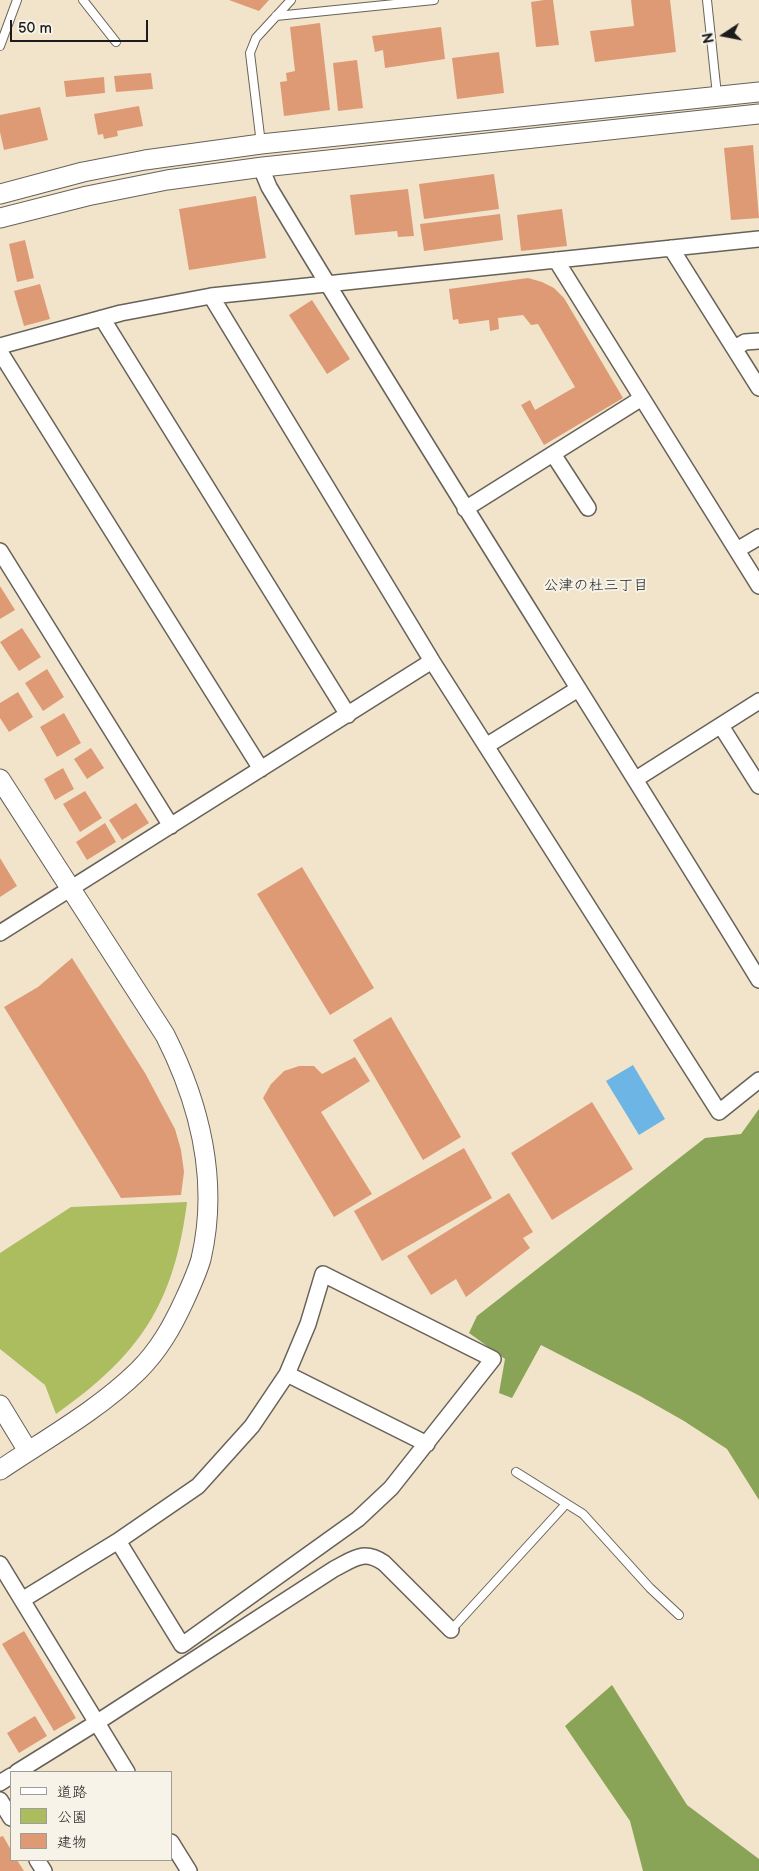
<!DOCTYPE html>
<html>
<head>
<meta charset="utf-8">
<style>
	body { margin:0 }
	#map { position:relative; width:759px; height:1871px; overflow:hidden; background:#f1e4ca; font-family:"Balsamiq Sans","Klee One",sans-serif }
	canvas { display:block }
	.legend { position:absolute; left:10px; top:1771px; width:162px; height:90px; box-sizing:border-box; background:#f7f3e8; border:1px solid #9f9d96; margin:0; padding:6px 9px; list-style:none; font-size:15px; color:#1c1c1c }
	.legend li { display:flex; align-items:center; gap:10px; height:25px }
	.legend b { width:25px; border:1px solid #9f9d96 }
	.north { position:absolute; left:699px; top:10px; width:50px; height:50px; -webkit-text-stroke:4px #f7f3e8; paint-order:stroke; rotate:259deg; font-size:14px; font-weight:700; line-height:20px; text-align:center; color:#1c1c1c }
	.north::after { content:''; display:block; margin:auto; width:18px; height:22px; background:#1c1c1c; clip-path:polygon(50% 0,100% 100%,50% 72%,0 100%) }
	.scale { position:absolute; left:10px; top:20px; width:138px; height:22px; box-sizing:border-box; border:2px solid #1c1c1c; border-top:0; padding-left:6px; font-size:15px; line-height:18px; white-space:nowrap; color:#1c1c1c; -webkit-text-stroke:4px #f7f3e8; paint-order:stroke }
</style>
</head>
<body>
<div id="map">
<canvas width="759" height="1871"></canvas>
<ul class="legend">
<li><b style="height:6px;background:#fff"></b>道路</li>
<li><b style="height:14px;background:#acbd60"></b>公園</li>
<li><b style="height:14px;background:#de9a75"></b>建物</li>
</ul>
<div class="north">N</div>
<div class="scale">50 m</div>
</div>
<script>
const ctx = document.querySelector('canvas').getContext('2d');
ctx.lineJoin = 'round';
function fillPath(path, color) { ctx.fillStyle = color; ctx.fill(path, 'evenodd'); }
function stroke(path, color, width, dash) { ctx.strokeStyle = color; ctx.lineWidth = width; ctx.lineCap = dash ? 'butt' : 'round'; ctx.setLineDash(dash || []); ctx.stroke(path); }
function label(font, color, halo, rows, align = 'center') {
  ctx.font = font + ' "Balsamiq Sans","Klee One",sans-serif'; ctx.lineWidth = 4; ctx.setLineDash([]); ctx.textBaseline = 'middle'; ctx.strokeStyle = halo; ctx.fillStyle = color; for (const [text, x, y, turn = 0] of rows) {
    ctx.save(); ctx.translate(x, y); ctx.rotate((+turn || 0) * Math.PI / 180); ctx.textAlign = isNaN(turn) ? turn : align; if (halo) ctx.strokeText(text, 0, 0); ctx.fillText(text, 0, 0); ctx.restore();
  }
}
const green = new Path2D(`
	M187 1202C174 1304 140 1355 56 1414L45 1385 0 1349V1253L71 1207Z`);
const forest = new Path2D(`
	M759 1109V1500L727 1449 684 1421 640 1396 541 1345 512 1398 499 1393 505 1359 469 1333 477 1316 705 1138 741 1134Z
	M612 1685 687 1805 759 1859V1871H643L630 1821 565 1726Z`);
const water = new Path2D(`
	M633 1065 665 1119 639 1135 606 1081Z`);
const building = new Path2D(`
	M229 0H269L259 11Z
	M544 0H553L559 45 536 47 531 2Z
	M631 0H670L676 52 595 62 590 31 634 26Z
	M320 23 330 110 284 116 280 82 287 81 286 73 295 71 290 27Z
	M441 27 445 59 385 68 383 50 375 52 372 36Z
	M499 52 504 93 457 99 452 58Z
	M357 60 363 108 338 111 333 63Z
	M151 73 153 89 116 92 114 76Z
	M104 77 105 93 66 97 64 81Z
	M139 106 143 126 117 131 118 136 104 139 103 134 98 135 94 114Z
	M40 107 48 140 4 150 0 132V115Z
	M753 145 759 218 731 220 724 148Z
	M494 174 499 209 424 219 419 184Z
	M408 189 414 236 398 237 397 231 355 235 350 195Z
	M256 196 266 258 189 270 179 209Z
	M562 209 567 246 521 251 517 215Z
	M500 214 503 240 424 251 420 224Z
	M25 240 34 278 17 282 9 244Z
	M528 278 542 282 554 288 564 298 623 398 544 445 521 405 530 400 535 410 575 387 538 324 531 325 523 315 498 318 499 329 490 331 489 320 459 324 458 319 453 320 449 289Z
	M40 284 50 319 24 326 14 291Z
	M312 300 350 359 327 374 289 315Z
	M0 586 15 610 0 619Z
	M22 628 41 657 19 671 0 642Z
	M47 669 64 697 43 711 25 683Z
	M18 692 33 717 9 732 0 718V703Z
	M64 713 81 743 57 757 40 727Z
	M91 748 104 768 87 779 74 759Z
	M63 768 74 789 55 800 44 779Z
	M85 791 102 818 80 832 63 804Z
	M136 803 149 823 122 840 109 820Z
	M105 823 116 842 87 860 76 842Z
	M0 858 17 886 0 897Z
	M302 867 374 988 330 1015 257 894Z
	M72 958 145 1073 175 1129 181 1150 184 1172 181 1195 121 1198 4 1007 38 987Z
	M391 1017 461 1137 423 1160 353 1040Z
	M355 1057 370 1081 321 1112 372 1194 334 1217 263 1098 271 1084 284 1071 299 1066H314L322 1074Z
	M592 1102 633 1169 552 1220 511 1153Z
	M464 1148 492 1198 382 1261 354 1211Z
	M509 1193 533 1232 523 1238 530 1248 466 1297 456 1279 431 1295 407 1256Z
	M24 1631 76 1718 54 1731 2 1644Z
	M35 1716 47 1736 19 1753 7 1733Z
	M3 1836 11 1850V1860H17L24 1871H0V1837Z`);
const service = new Path2D(`
	M83 0 116 42
	M707 0 717 95
	M276 16 434 0
	M0 46 17 0
	M261 144 250 53 256 38 291 0
	M516 1472 583 1514 650 1588 679 1615
	M451 1630 566 1504`);
const minor = new Path2D(`
	M263 167 264 175 269 187C429 454 597 715 759 980
	M671 248 759 388
	M556 260 759 586
	M211 296 432 661 719 1112 759 1080
	M102 318 348 715
	M0 346 121 313 211 296 759 239
	M735 348 745 342 759 341
	M0 352 261 769
	M553 454 588 508
	M465 509 642 398
	M737 550 759 537
	M0 551 171 826
	M721 726 759 786
	M486 746 578 689
	M636 779 759 701
	M0 933 432 661
	M287 1374 427 1444
	M0 1564 127 1772
	M22 1600 118 1541 198 1486 252 1426 287 1374 308 1324 323 1274 493 1359 391 1488 358 1519 182 1645 118 1541
	M17 1772 96 1723 334 1569C354 1559 363 1549 384 1563L451 1630
	M0 1783 11 1776
	M0 1800 11 1818
	M171 1842 189 1871
	M37 1860 44 1871`);
const tertiary = new Path2D(`
	M0 194 83 172 145 160 261 144 759 92
	M0 218 87 196 167 180 263 167 759 114
	M0 779 165 1035C200 1104 219 1182 201 1259 197 1273 190 1288 184 1301 172 1327 159 1350 138 1371 98 1410 46 1439 0 1470
	M0 1405 28 1451`);
const neighbourhoodNames = [
	["公津の杜三丁目",596,586]
];
fillPath(green, '#acbd60');
fillPath(forest, '#89a456');
fillPath(water, '#6db5e4');
fillPath(building, '#de9a75');
stroke(service, '#676259', 10);
stroke(minor, '#676259', 18);
stroke(tertiary, '#676259', 21);
stroke(service, '#fff', 8);
stroke(minor, '#fff', 15);
stroke(tertiary, '#fff', 19);
label('15px', '#1c1c1c', '#f7f3e8', neighbourhoodNames);
</script>
</body>
</html>
